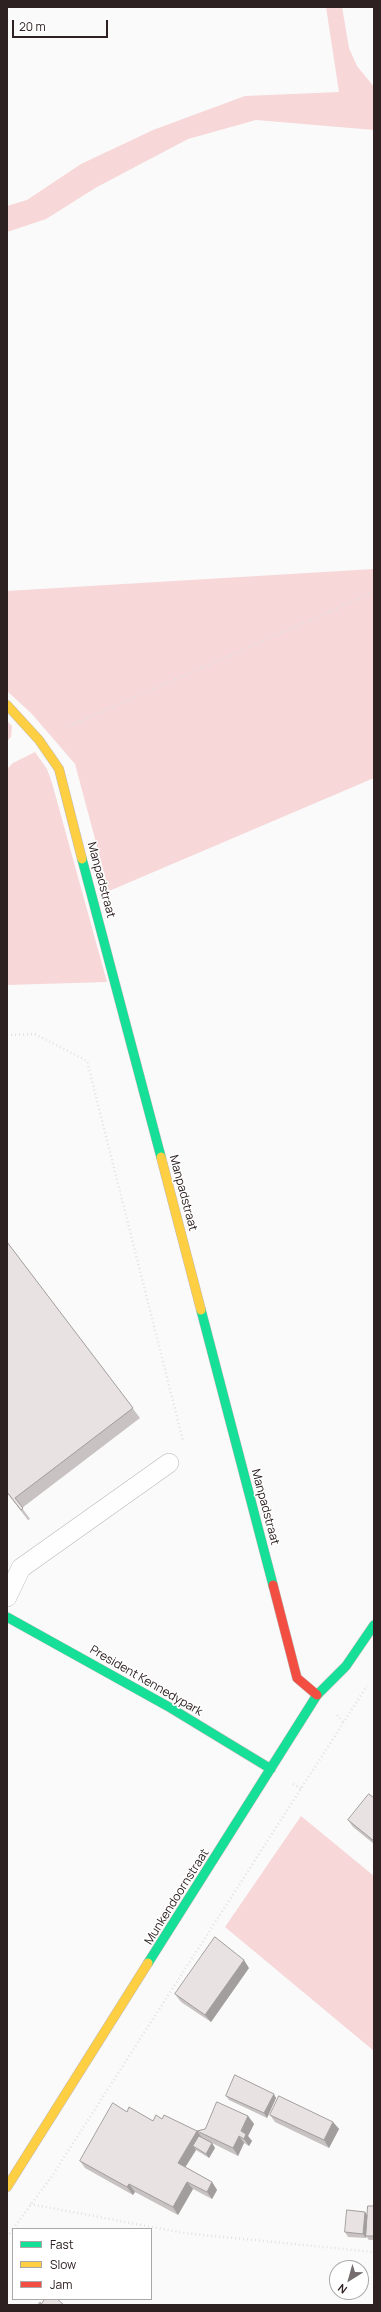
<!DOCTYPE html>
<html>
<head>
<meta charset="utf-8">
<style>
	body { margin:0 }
	#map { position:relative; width:381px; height:2312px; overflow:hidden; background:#fafafa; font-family:Manrope,sans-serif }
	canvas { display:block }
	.frame { position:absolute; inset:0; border:8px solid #2e2122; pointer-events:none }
	.legend { position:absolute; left:12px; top:2228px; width:140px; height:72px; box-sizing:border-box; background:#fff; border:1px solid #aba6a7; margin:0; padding:5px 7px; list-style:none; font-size:12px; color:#2e2122 }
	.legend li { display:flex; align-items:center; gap:8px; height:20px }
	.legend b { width:20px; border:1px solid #aba6a7 }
	.north { position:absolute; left:329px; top:2260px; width:40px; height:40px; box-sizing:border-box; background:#fff; border:1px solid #aba6a7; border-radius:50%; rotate:217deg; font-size:11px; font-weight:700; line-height:16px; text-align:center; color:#2e2122 }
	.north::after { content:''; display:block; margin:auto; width:14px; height:18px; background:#756d6e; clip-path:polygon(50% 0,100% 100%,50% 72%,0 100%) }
	.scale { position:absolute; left:12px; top:20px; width:96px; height:18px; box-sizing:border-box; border:2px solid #2e2122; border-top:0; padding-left:5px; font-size:12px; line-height:14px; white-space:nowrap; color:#2e2122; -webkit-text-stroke:3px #fff; paint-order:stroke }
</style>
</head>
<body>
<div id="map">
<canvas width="381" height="2312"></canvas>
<div class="frame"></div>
<ul class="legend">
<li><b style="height:5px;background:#16e098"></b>Fast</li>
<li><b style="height:5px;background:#ffcf43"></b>Slow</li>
<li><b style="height:5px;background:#f24e42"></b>Jam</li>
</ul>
<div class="north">N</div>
<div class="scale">20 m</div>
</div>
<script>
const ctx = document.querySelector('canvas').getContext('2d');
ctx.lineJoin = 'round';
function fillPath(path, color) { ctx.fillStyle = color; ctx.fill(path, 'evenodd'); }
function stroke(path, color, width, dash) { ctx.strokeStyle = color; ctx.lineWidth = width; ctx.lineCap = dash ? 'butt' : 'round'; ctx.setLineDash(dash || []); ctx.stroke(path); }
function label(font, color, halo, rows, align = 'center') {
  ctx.font = font + ' Manrope,sans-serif'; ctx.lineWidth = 3; ctx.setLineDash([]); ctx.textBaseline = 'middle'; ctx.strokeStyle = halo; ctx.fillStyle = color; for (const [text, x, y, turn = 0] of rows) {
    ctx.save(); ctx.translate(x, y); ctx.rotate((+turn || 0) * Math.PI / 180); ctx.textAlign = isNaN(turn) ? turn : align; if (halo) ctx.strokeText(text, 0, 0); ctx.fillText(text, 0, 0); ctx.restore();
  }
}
const green = new Path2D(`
	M326 7H342L349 48 357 66 374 87V130L256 120 188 139 97 187 46 219 7 232V206L27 200 81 164 153 130 245 96 339 92Z
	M374 569V778L109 891 75 764 31 713 7 691V591Z
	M7 721 12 726 11 737 7 741Z
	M35 752 47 769 52 783 107 982 7 985V769L13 763Z
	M301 1816 374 1876V2051L225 1927Z`);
const path = new Path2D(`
	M65 728 374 592
	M7 1035 35 1034 87 1061 183 1441
	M337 1715 344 1723
	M293 1784 302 1789
	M30 2204 184 2233 374 2252
	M13 2229 52 2176 367 1686
	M7 2237 13 2229`);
const lane = new Path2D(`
	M7 1597 21 1568 169 1463`);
const fast = new Path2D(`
	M82 859 161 1157
	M201 1310 273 1585
	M7 1617 169 1707 271 1769
	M148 1963 317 1695 346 1666 374 1625`);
const slow = new Path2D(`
	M7 705 39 740 59 769 82 859
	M161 1157 201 1310
	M7 2187 148 1963`);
const jam = new Path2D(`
	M273 1585 297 1678 317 1695`);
const wall = new Path2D(`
	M7 1242 140 1418 22 1508 30 1519 28 1520 7 1493Z
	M374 1798V1844L353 1827 348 1820Z
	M249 1968 211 2022 181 2002 175 1994Z
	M226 2096 276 2098 267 2118 229 2100Z
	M127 2112 153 2121 162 2119 197 2131 248 2116 254 2124 248 2136 252 2141 249 2146 244 2143 238 2156 212 2143 215 2148 209 2158 196 2150 185 2167 212 2182 217 2190 212 2199 193 2189 178 2215 135 2192 133 2195 85 2168 80 2161Z
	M270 2115 333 2122 339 2129 329 2148 275 2122Z
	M374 2206V2240H369L366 2236 367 2228 366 2238 348 2237 345 2232 365 2212 367 2216Z`);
const shadedWall = new Path2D(`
	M244 1960 249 1968 211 2022 205 2015Z
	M274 2094 276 2098 267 2118 264 2113Z
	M248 2116 254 2124 248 2136 252 2141 249 2146 244 2139 241 2131Z
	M333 2122 339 2129 329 2148 324 2140Z
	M197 2131 203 2139 193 2146 196 2150 183 2171 178 2163Z
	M239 2136 244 2143 238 2156 233 2148Z
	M212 2143 215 2148 209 2158 206 2154Z
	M187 2182 193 2189 178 2215 173 2207Z
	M212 2182 217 2190 212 2199 207 2192Z
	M129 2184 135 2192 133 2195 127 2187Z
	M365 2212 368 2216 366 2238 363 2234Z`);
const building = new Path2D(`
	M7 1242 133 1408 15 1498 23 1508 21 1510 7 1492Z
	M369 1794 374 1798V1841L348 1820Z
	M215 1937 244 1960 205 2015 175 1994Z
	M235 2075 274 2094 264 2113 226 2096Z
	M279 2096 333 2122 324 2140 270 2115Z
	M217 2102 248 2116 241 2131 246 2134 244 2139 239 2136 233 2148 197 2131 205 2129Z
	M113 2103 127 2112 129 2107 153 2121 156 2115 162 2119 164 2115 197 2131 178 2163 212 2182 207 2192 187 2182 173 2207 129 2184 127 2187 80 2161Z
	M199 2136 212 2143 206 2154 193 2146Z
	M368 2206H374V2236H366Z
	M347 2210 365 2212 363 2234 345 2232Z
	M45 2299H57L64 2305H38L40 2302 41 2304Z`);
const streetNames = [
	["Manpadstraat",101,880,75],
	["Manpadstraat",183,1193,75],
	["Manpadstraat",265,1507,75],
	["President Kennedypark",146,1681,30],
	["Munkendoornstraat",177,1897,-58]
];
fillPath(green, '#f7d7d8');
stroke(lane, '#bdb7b7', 20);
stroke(fast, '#bdb7b7', 10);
stroke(slow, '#bdb7b7', 10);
stroke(jam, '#bdb7b7', 10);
stroke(path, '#e2e2e2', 2.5, [1, 3]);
stroke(lane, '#fefefe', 19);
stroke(fast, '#16e098', 9);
stroke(slow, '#ffcf43', 9);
stroke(jam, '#f24e42', 9);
fillPath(wall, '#c8c2c2');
fillPath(shadedWall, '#a39e9e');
fillPath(building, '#e9e2e2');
stroke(building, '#a39e9e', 1);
label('12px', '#2e2122', '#fff', streetNames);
</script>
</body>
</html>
